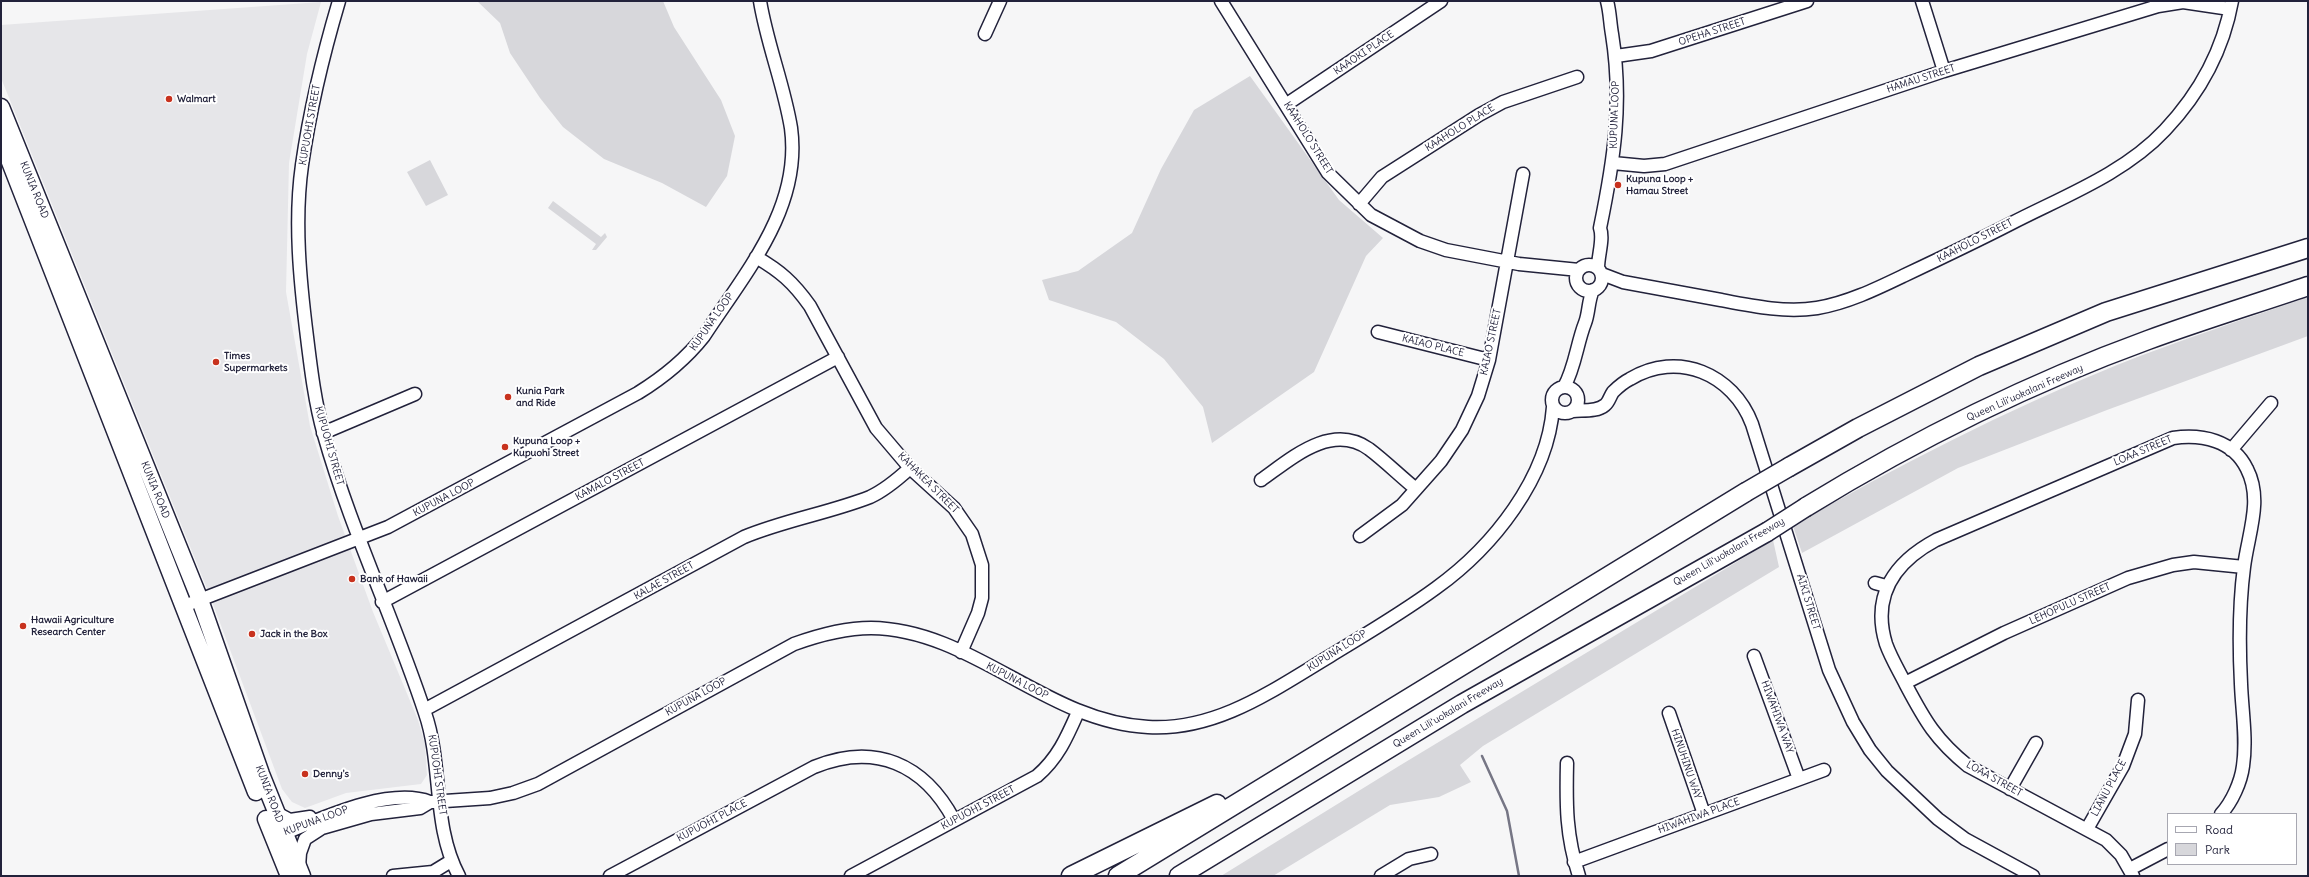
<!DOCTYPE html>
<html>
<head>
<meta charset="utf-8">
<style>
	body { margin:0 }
	#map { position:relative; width:2309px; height:877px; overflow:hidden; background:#f6f6f7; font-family:Delius,sans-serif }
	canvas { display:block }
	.frame { position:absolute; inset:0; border:2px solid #22223b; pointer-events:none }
	.legend { position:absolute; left:2167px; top:813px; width:130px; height:52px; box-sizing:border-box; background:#fff; border:1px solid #a7a7b1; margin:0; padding:5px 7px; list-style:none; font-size:12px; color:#22223b }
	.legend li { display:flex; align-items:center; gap:8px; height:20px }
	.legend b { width:20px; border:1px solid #a7a7b1 }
</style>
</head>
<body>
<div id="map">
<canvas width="2309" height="877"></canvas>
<div class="frame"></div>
<ul class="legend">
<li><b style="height:5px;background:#fff"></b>Road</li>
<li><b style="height:11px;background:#d7d7db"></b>Park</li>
</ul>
</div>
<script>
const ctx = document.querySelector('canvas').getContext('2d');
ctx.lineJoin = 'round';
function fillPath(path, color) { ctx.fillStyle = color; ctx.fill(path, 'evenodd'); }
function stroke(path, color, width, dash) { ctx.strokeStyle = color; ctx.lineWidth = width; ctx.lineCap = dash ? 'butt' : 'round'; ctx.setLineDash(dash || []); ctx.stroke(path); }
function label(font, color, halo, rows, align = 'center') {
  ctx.font = font + ' Delius,sans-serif'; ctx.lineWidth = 4; ctx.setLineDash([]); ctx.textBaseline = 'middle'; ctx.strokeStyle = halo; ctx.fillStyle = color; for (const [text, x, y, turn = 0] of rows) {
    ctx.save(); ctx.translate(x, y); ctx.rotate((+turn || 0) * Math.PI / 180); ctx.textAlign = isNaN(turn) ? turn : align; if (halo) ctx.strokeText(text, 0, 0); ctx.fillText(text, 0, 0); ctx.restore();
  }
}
const built = new Path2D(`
	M321 2 307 54 289 163 286 292 310 426 338 516 373 612 418 720 425 744 427 775 421 784 346 793 305 808 292 802 282 789 210 596 1 78V25Z`);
const green = new Path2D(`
	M477 1H663L674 27 721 100 735 136 727 176 706 207 662 183 604 159 563 127 540 98 510 53 500 23Z
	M1250 76 1339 200 1383 238 1366 256 1314 372 1212 443 1203 407 1164 359 1116 322 1049 300 1042 280 1078 271 1132 233 1161 169 1194 110Z
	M430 160 448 195 426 206 407 172Z
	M553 201 601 237 605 233 607 237 596 250H592L596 244 548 208Z
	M2308 297V336L2107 410 1958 468 1802 553 1793 526C1898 465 2005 411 2117 365 2180 340 2245 319 2308 297Z
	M1773 540 1779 567 1483 746 1460 765 1471 782 1439 797 1390 805 1273 876H1221L1399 766Z`);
const stream = new Path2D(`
	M1482 756 1507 811 1519 876`);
const minor = new Path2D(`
	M339 1C323 55 310 109 302 165 294 221 300 281 307 337 311 370 315 403 324 435 351 530 394 619 425 713 443 765 432 826 459 876
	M1221 1 1328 173 1371 215 1420 241 1446 250 1519 264 1579 270
	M1922 1 1944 71
	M985 34 1000 1
	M1616 56 1651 51 1807 1
	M1287 104 1441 1
	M1613 163 1644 166 1665 164 1944 71 2158 6 2183 2 2230 9
	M1359 204 1382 177 1479 115 1503 102 1577 77
	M756 257C780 271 793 282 810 306L876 428 910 468 954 508 972 534 982 565V598L978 613 961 652
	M1576 278a13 13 0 1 1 26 0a13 13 0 1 1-26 0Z
	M1598 268C1598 255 1604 239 1600 228 1614 160 1623 103 1612 34 1610 23 1610 12 1607 1
	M1602 274 1623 282C1656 288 1688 294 1721 300 1752 306 1785 313 1817 308 1847 303 1876 289 1903 276 1939 259 1975 242 2010 224 2062 197 2124 174 2165 130 2199 94 2223 51 2232 1
	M1378 332 1489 360
	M1552 400a13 13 0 1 1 26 0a13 13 0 1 1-26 0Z
	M1564 387C1575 368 1577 343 1585 323 1589 313 1588 301 1593 290
	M1573 411C1583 410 1597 412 1605 405 1609 402 1610 396 1613 392 1618 387 1624 382 1630 379 1678 350 1733 374 1752 424L1829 670 1853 722 1870 750 1887 771 1938 819 1965 839 2033 876
	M323 433 415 394
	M2231 450 2271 403
	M1261 480C1291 459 1331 422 1369 449 1385 461 1400 476 1416 489
	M1360 536 1402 505 1441 461 1462 430 1478 396 1489 360 1523 174
	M1875 583 1886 586
	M382 602 838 357
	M184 606 388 527 638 393C664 377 685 360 704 336 745 273 802 208 791 128 784 85 767 44 760 1
	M1754 656 1799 779
	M1905 683 2004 633 2128 578 2173 565 2194 562 2244 567
	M424 710 744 537C785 520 829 513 870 497 885 490 898 479 910 468
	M1669 713 1704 814
	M1567 763C1566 805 1566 836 1579 876
	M2010 789 2036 743
	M275 812 290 820 310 817
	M2087 829 2123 766 2135 734 2138 700
	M278 836C318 820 388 786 430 802
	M1574 862 1824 770
	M299 867 300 853 305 839 322 828 371 814 420 808 430 802 490 798 513 793 538 784 794 644C819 635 844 628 871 628 972 629 1046 722 1148 727 1217 731 1273 690 1330 656 1366 634 1402 613 1436 588 1493 547 1548 478 1553 407
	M2130 869 2168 849
	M393 876 433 872 451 861
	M610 876 814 767C875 742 924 764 954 820
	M851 876 1037 776C1058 758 1067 737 1078 712
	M1381 876 1409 859 1431 854
	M2133 876 2121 855 2106 840 1968 766C1936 740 1925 721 1906 685 1899 671 1891 658 1886 644 1871 595 1895 562 1936 540L2173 438C2202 434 2233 440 2247 469 2263 500 2248 534 2244 567 2239 605 2239 645 2241 684 2242 711 2247 739 2243 766 2241 782 2232 802 2221 814`);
const major = new Path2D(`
	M1 107 200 600 261 774 302 876
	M1 139 256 792
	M266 819 289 876`);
const highway = new Path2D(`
	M1789 467 1858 428 1979 366 2106 312 2308 248
	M1806 507C1912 442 2030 383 2148 340 2200 321 2255 304 2308 286
	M1071 876 1217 804
	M1118 876 1746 492
	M1179 876 1462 704 1767 532`);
const highwayBridge = new Path2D(`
	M1746 492 1789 467
	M1767 532 1806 507`);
const markers = [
	[169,99,4,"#c8321e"],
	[1618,185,4,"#c8321e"],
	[216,362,4,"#c8321e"],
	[508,397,4,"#c8321e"],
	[505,447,4,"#c8321e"],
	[352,579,4,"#c8321e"],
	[23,626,4,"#c8321e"],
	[252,634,4,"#c8321e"],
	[305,774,4,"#c8321e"]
];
const streetNames = [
	["OPEHA STREET",1712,32,-18],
	["KAAOKI PLACE",1364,53,-34],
	["HAMAU STREET",1921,79,-18],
	["KUPUNA LOOP",1615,115,-88],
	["KUPUOHI STREET",310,125,-80],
	["KAAHOLO PLACE",1460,128,-32],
	["KAAHOLO STREET",1308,138,58],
	["KUNIA ROAD",34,190,68],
	["KAAHOLO STREET",1975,241,-27],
	["KUPUNA LOOP",712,322,-55],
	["KAIAO STREET",1491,342,-78],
	["KAIAO PLACE",1433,346,14],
	["Queen Liliʻuokalani Freeway",2025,393,-24],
	["KUPUOHI STREET",329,446,74],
	["LOAA STREET",2143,451,-23],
	["KAMALO STREET",610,480,-28],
	["KAHAKEA STREET",928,483,45],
	["KUNIA ROAD",155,490,68],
	["KUPUNA LOOP",444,498,-28],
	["Queen Liliʻuokalani Freeway",1729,552,-30],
	["KALAE STREET",664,581,-29],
	["AIKI STREET",1808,602,73],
	["LEHOPULU STREET",2070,604,-24],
	["KUPUNA LOOP",1337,651,-32],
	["KUPUNA LOOP",1017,681,27],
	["KUPUNA LOOP",696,697,-29],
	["Queen Liliʻuokalani Freeway",1448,713,-31],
	["HIWAHIWA WAY",1777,717,70],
	["HINUHINU WAY",1686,764,71],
	["KUPUOHI STREET",437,775,82],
	["LOAA STREET",1994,779,29],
	["LIANU PLACE",2109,788,-62],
	["KUNIA ROAD",269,794,69],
	["KUPUOHI STREET",978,808,-28],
	["HIWAHIWA PLACE",1699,816,-20],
	["KUPUNA LOOP",316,821,-20],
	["KUPUOHI PLACE",712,821,-28]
];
const poiNames = [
	["Walmart",177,99],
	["Kupuna Loop +",1626,179],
	["Hamau Street",1626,191],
	["Times",224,356],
	["Supermarkets",224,368],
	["Kunia Park",516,391],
	["and Ride",516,403],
	["Kupuna Loop +",513,441],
	["Kupuohi Street",513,453],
	["Bank of Hawaii",360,579],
	["Hawaii Agriculture",31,620],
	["Research Center",31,632],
	["Jack in the Box",260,634],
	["Denny's",313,774]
];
fillPath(built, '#e6e6e9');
fillPath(green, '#d7d7db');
stroke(stream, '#767685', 2.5);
stroke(minor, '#22223b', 15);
stroke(major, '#22223b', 19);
stroke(highway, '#22223b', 21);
stroke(minor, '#fff', 12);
stroke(major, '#fff', 16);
stroke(highway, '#fff', 18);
stroke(highwayBridge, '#22223b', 21, []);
stroke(highwayBridge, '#fff', 18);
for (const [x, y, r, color] of markers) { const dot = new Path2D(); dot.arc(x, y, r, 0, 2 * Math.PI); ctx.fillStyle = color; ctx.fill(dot); stroke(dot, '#fff', 1.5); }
label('10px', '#22223b', '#fff', streetNames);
label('bold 10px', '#22223b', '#fff', poiNames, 'left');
</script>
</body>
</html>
